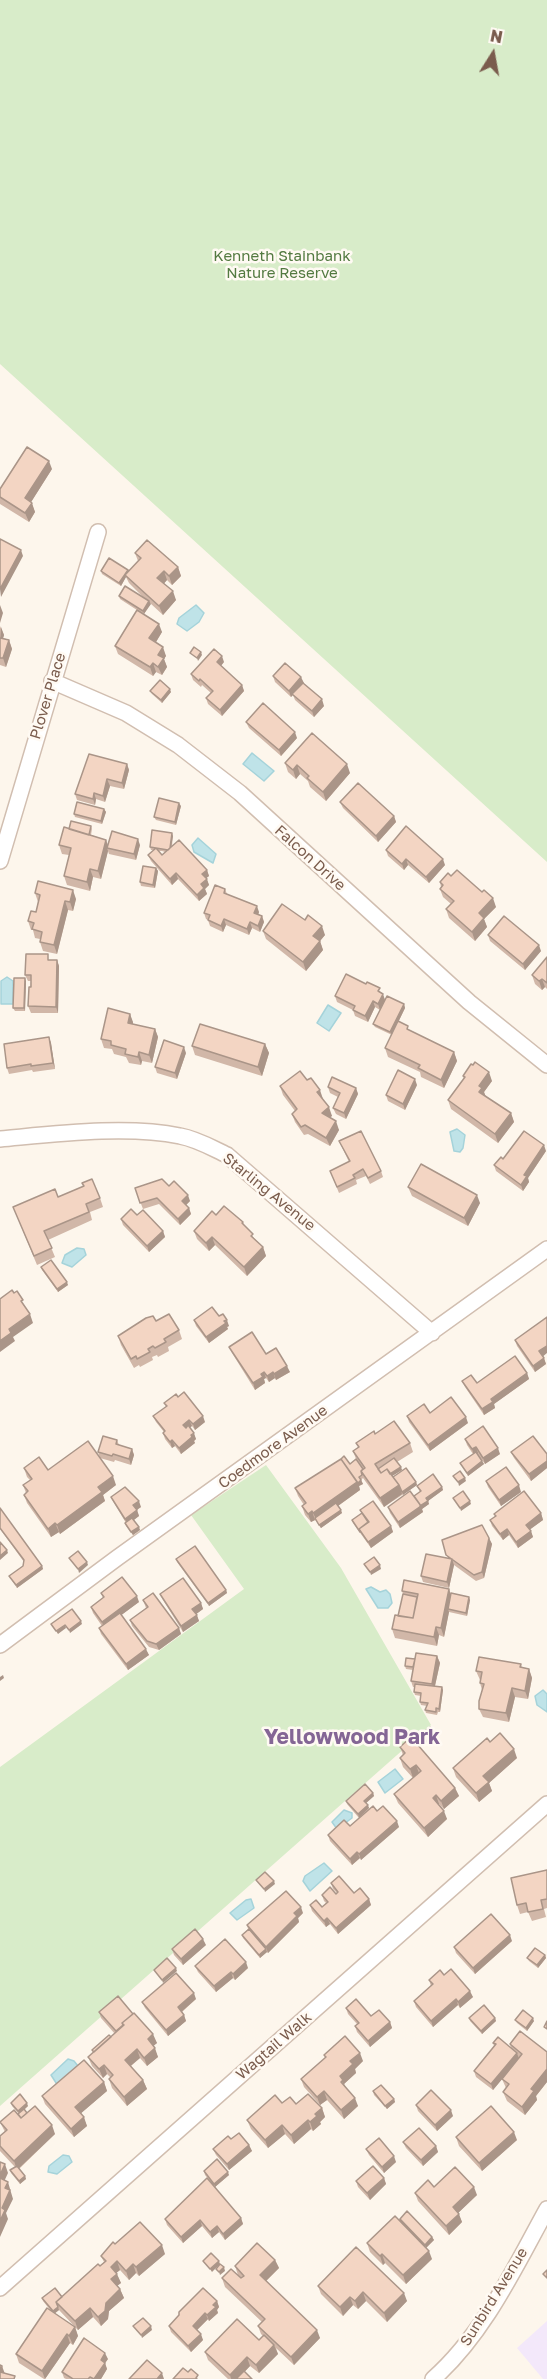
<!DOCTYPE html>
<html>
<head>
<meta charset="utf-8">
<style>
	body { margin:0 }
	#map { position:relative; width:547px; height:2379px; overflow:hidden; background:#fdf6ec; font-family:"Golos Text",sans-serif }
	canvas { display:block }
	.north { position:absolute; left:463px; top:24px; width:60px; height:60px; -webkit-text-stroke:4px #fffaf3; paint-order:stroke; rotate:11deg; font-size:16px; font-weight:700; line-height:24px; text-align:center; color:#7a5c4d }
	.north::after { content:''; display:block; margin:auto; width:21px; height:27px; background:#7a5c4d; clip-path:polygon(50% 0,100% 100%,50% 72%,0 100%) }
</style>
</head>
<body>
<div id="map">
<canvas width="547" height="2379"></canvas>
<div class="north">N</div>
</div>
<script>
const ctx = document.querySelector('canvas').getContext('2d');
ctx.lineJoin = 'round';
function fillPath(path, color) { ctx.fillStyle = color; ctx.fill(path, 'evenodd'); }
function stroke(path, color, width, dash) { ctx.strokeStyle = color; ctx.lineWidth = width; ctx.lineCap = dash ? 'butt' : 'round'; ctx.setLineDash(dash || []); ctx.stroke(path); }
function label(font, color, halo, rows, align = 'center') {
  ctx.font = font + ' "Golos Text",sans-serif'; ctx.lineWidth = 5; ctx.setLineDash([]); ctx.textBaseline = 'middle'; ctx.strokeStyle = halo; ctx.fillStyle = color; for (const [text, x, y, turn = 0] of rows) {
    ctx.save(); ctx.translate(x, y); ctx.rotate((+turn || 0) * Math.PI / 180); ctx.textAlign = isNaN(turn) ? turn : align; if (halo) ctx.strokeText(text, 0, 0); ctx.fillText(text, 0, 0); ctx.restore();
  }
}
const education = new Path2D(`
	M547 2321V2379H543L517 2348Z`);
const green = new Path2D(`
	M0 0H547V862L0 364Z
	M266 1465 341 1568 431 1725 0 2106V1767L244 1589 191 1515Z`);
const water = new Path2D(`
	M196 605 204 613 199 622 187 631 177 624 179 618Z
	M252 753 274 771 264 781 243 764Z
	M198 838 216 854 213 863 194 852 192 845Z
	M7 977 13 981V1004H1V981Z
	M328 1005 341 1013 329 1031 317 1023Z
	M457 1129 465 1135 463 1148 460 1152 454 1151 450 1132Z
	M77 1248 84 1249 86 1255 72 1267 62 1263 65 1255Z
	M371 1587 380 1592 386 1590 390 1594 392 1603 388 1608H378L366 1589Z
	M543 1690 547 1694V1712L537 1705 535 1696Z
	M395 1769 403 1779 385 1793 378 1782Z
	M344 1810 352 1813V1818L337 1829 332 1822Z
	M324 1863 332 1871 310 1891 303 1881 305 1876Z
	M251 1899 254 1908 237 1920 230 1913 246 1900Z
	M68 2059 74 2061 78 2066 58 2086 51 2075Z
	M63 2155 69 2156 72 2162 57 2174 48 2172 49 2166Z`);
const minor = new Path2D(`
	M52 681 126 713 178 745 240 793 469 1002 547 1065
	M0 861 98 532
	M0 1139C55 1134 126 1125 180 1136 197 1139 212 1148 227 1155L432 1333
	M0 1645 117 1558 547 1249
	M0 2288 547 1804
	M433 2379C484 2334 515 2267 547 2209`);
const wall = new Path2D(`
	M52 469 31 502 35 512 29 522 0 504V489Z
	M135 553 178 567 181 576 172 585 167 580 164 583 176 600 163 615 150 603 144 614 162 632 156 642 166 656 164 659 167 667 162 675 156 672 153 676 118 654 115 646 140 612 120 599 119 596 144 598 129 583 126 577 121 586 102 574 101 571H129L138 561Z
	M0 626 4 635 3 638 9 640 12 649 6 667 0 665Z
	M224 662 221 666 242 685 244 691 222 716 208 704 206 698 211 693 202 685 201 687 193 680 191 674Z
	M273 676 324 706 314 717 295 700 293 695 291 697 275 682Z
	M150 691 171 692 162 703 152 694Z
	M246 722 297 738 281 756 249 728Z
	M285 763 350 773 326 801 310 787 308 781 300 774 296 779 288 772Z
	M127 764 129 770 124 789 110 786 105 802 96 799 95 805 77 800 75 794Z
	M340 802 394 816 396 822 378 842 343 808Z
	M181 806 176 825 156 820 154 817Z
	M104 809 106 812 102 824 75 817 74 814Z
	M91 826 92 829 91 835 106 840 108 846 140 845 136 860 109 854 108 851 101 879 93 877 90 891 67 885 64 876 69 855 62 854 59 845 69 829Z
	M173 836 172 846 207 870 209 876 206 878 209 885 205 889 207 894 199 901 178 879 172 885 151 861 148 855 154 850H151L150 847ZM158 851H162L165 852 162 855Z
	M386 850 445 865 429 883 408 865 404 870 388 856Z
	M156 868 158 871 155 888 141 886 140 882Z
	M451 876 496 907 484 919 487 927 475 941 449 918 446 909 451 904 443 897 440 889 441 887 440 882Z
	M225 889 227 894 259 912 258 914 262 916 264 922 260 932 252 928 249 935 226 925 223 932 210 926 208 920 206 919 204 913Z
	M35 893 76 899 73 911 68 910 57 954 43 951 40 942V939L35 938 33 930H31L28 921 36 912 38 902Z
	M305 920 325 935 320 941 323 950 306 971 266 939 263 931Z
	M488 935 541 951 525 970 490 941Z
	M547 957V989L545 987 542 990 535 984 532 975Z
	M50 960H57L59 966 58 1013H31L28 1006 31 981H28L25 975Z
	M26 981 25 1011H15L13 1008Z
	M382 993 385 1000 404 1004 405 1008 392 1035 375 1027 373 1024 380 1010 375 1007 368 1022 355 1016 353 1010 337 1002 335 996Z
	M130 1014 133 1024 155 1029 158 1037 152 1063 142 1061 141 1065 129 1063 126 1057 114 1054 112 1049 104 1048 101 1039Z
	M410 1031 454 1052 457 1061 444 1088 421 1077 420 1072 388 1057 385 1048Z
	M49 1037 51 1043 55 1069 33 1072 32 1070 9 1074 7 1068Z
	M265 1044 269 1053 262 1076 195 1055 192 1046Z
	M186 1053 177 1079 157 1073 155 1067Z
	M463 1076 492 1081 484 1092 485 1096 511 1113 514 1122 498 1143 451 1109 448 1100 464 1079Z
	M307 1080 323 1099H322L332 1116 330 1117 339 1130 330 1146 308 1134 304 1135 295 1122 292 1114 295 1111 283 1095 280 1086Z
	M417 1085 405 1110 388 1101 386 1095Z
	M328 1087 356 1088 358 1094 346 1119 336 1114 333 1108 338 1097 330 1093Z
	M339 1141 381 1171 383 1177 370 1184 366 1176 356 1180 357 1184 339 1193 330 1171 349 1162Z
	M546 1151 528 1178 529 1182 523 1191 496 1171 494 1165 503 1159Z
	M169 1186 190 1201 186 1205 189 1208 191 1214 180 1225 159 1204 143 1209 135 1188Z
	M408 1187 480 1203 468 1226 412 1196Z
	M58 1197 100 1198 103 1207 90 1212 92 1220 48 1240 55 1257 37 1265 13 1207Z
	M137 1215 163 1231 165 1237 149 1252 123 1225 121 1219Z
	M216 1215 243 1222 245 1227 255 1239 263 1247 266 1256 247 1276 215 1245 209 1251 197 1239 194 1231Z
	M41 1267 68 1285 58 1292 42 1270Z
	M219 1316 229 1326 227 1327 228 1329 209 1343 196 1326 194 1320Z
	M156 1321 179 1330 182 1339 168 1347 169 1351 158 1357 157 1355 152 1357 153 1360 140 1367 139 1365 134 1368 121 1345 118 1336Z
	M515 1340 543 1356 546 1364 535 1372 517 1346Z
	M229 1347 266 1354 290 1372 276 1380 275 1378 269 1382 266 1378 264 1379 265 1383 255 1390 232 1353Z
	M527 1373 529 1379 494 1404 495 1408 484 1415 465 1387 462 1381 477 1383Z
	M164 1403 205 1422 195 1430 192 1426 190 1427 196 1439 194 1441 195 1443 181 1454 175 1446 172 1448 165 1439 163 1433 164 1432 156 1422 153 1416 166 1407Z
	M430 1413 468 1423 430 1451 409 1422 407 1416Z
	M375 1434 410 1443 413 1452 397 1462 402 1470 392 1476 416 1482 417 1485 384 1507 363 1478 361 1480 363 1484 359 1486 360 1490 338 1506 342 1513 321 1528 315 1520 311 1522 305 1515 302 1506 304 1505 298 1496 295 1488 350 1464 356 1459 353 1451 358 1447 356 1443Z
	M465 1439 500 1454 485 1464 477 1454 484 1464 468 1476 460 1463 473 1454 467 1445Z
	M117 1440 119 1445 132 1449 134 1455 131 1465 115 1460 114 1462 100 1458 98 1452Z
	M511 1452 547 1454V1468L531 1481 514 1458Z
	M24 1468 48 1470 116 1485 103 1495 105 1501 60 1534 59 1532 51 1537 27 1503 24 1495 26 1493 23 1485 30 1480 27 1477Z
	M486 1481 521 1492 501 1506 488 1487Z
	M417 1486 442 1487 443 1490 428 1501 429 1504 422 1509 423 1512 400 1528 390 1513 388 1507 414 1496 420 1492Z
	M111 1497 141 1507 137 1510 139 1516 134 1520 140 1530 133 1535 126 1526 125 1523H126L114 1503Z
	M0 1508 42 1566 43 1569 17 1588 9 1576 23 1566 24 1562 0 1529Z
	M360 1510 391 1526 393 1532 371 1548 353 1523 352 1520 362 1513Z
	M541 1513 543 1520 530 1529 533 1537 518 1548 509 1535 503 1540 492 1526 490 1520 495 1516 494 1514Z
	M489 1538 492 1544 484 1578 476 1581 454 1565 449 1588 423 1582 421 1576 448 1558 442 1540Z
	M176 1559 226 1590 227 1593 209 1606 177 1562Z
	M449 1589 451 1595 470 1600 467 1616 449 1612 444 1637 439 1635 437 1646 395 1638 392 1629 398 1616 403 1594 402 1591Z
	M101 1593 139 1602 121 1615 149 1655 128 1670 101 1634 99 1628 102 1626 93 1613 91 1607 103 1598Z
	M160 1594 201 1603 203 1609 196 1614 199 1621 183 1632 163 1600Z
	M143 1600 179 1628 181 1634 159 1650 149 1647 132 1626 130 1620 146 1608Z
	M437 1656 440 1663 435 1686 443 1690 440 1712H438L437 1715 426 1713 425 1710 427 1706 421 1705 420 1702 421 1696 415 1695 414 1692 415 1687H413L411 1681 413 1670 406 1669 405 1666 415 1659Z
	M521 1664 522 1668 529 1669 532 1678 528 1699 515 1697 509 1722 483 1717 479 1709 482 1690 480 1683V1680L476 1671Z
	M490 1742 517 1758 489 1783 492 1791 479 1802 456 1777 453 1768Z
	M400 1747 455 1788 459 1796 444 1809 439 1804H438L447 1819 428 1837 398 1803 394 1794 413 1778 403 1767 400 1758 403 1755Z
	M373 1793 374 1796 366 1803 369 1808 359 1818 347 1804 346 1801Z
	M377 1811 399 1827 361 1860 360 1858 352 1865 330 1841 328 1835 350 1826Z
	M547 1870V1908L544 1909 546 1917 532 1921 528 1912 520 1914 517 1905Z
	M331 1883 369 1899 371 1905 338 1934 330 1924 326 1927 312 1911 310 1905 322 1907 326 1903 324 1901 322 1895 337 1893 333 1889Z
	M303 1913 298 1918 299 1922 268 1953 267 1952 260 1958 243 1938 242 1935 248 1929 247 1925Z
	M512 1941 475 1974 456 1953 454 1947Z
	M206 1945 183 1965 174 1955 172 1949Z
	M545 1955 546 1958 538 1968 529 1961 527 1958Z
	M195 1966 248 1968 235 1980 233 1978 216 1992 198 1972Z
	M444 1975 473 1997 460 2008 458 2005 433 2027 416 2007 414 2001 431 1986 429 1980Z
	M118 1996 157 2043 153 2046 158 2057 147 2066 140 2058 131 2066 143 2080 147 2089 127 2106 112 2088 109 2079 111 2078 107 2074 103 2078 92 2066 88 2057 93 2053 92 2050 115 2034 101 2018 99 2012Z
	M196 1999 182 2012 184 2015 186 2021 168 2036 145 2008 142 2002Z
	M346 2008 390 2022 392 2028 370 2047 357 2032 355 2026 357 2024 348 2014Z
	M469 2018H495L496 2021 482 2034 470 2021Z
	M515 2020 534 2021 527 2031 517 2023Z
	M493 2043 511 2049 510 2044 547 2052V2082L536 2096 537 2100 525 2115 507 2101 503 2092 506 2088 502 2079 493 2090 476 2077 474 2071 494 2046Z
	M324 2055 363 2061 355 2069 356 2073 344 2084 358 2106 344 2119 327 2100 320 2105 304 2087 301 2079 325 2058Z
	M104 2082 107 2091 81 2113 87 2126 74 2137 45 2104 42 2096Z
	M373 2091 394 2099 395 2102 387 2109 374 2095Z
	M11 2103 28 2106 24 2110 27 2113 55 2134 19 2169 25 2176 26 2179 20 2184 11 2173 10 2170 15 2167 0 2151V2136L5 2132 0 2122 19 2114 12 2106Z
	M282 2103 296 2104 322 2108 325 2117 320 2122 321 2124 313 2131 311 2129 294 2144 285 2134 268 2148 251 2129 247 2120Z
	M416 2105 453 2116 437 2131 418 2111Z
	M456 2137 517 2140 482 2171 459 2146Z
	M231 2139 249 2145 252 2151 229 2170 216 2155 213 2149Z
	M403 2142 436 2146 438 2152 423 2166 406 2148Z
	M366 2149 396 2162 384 2173 369 2155Z
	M204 2171 229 2175 215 2187 205 2175Z
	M384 2178 386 2184 370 2200 358 2187 356 2181Z
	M434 2187 477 2195 458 2213 462 2222 449 2235 418 2201 415 2193Z
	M241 2218 243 2224 225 2240 219 2232 212 2238 202 2226 183 2243 167 2225 165 2219Z
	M400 2219 432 2237 434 2240 426 2248 401 2222Z
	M367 2243 432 2259 406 2284 385 2263 383 2265 370 2252Z
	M115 2244 165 2254 139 2276 136 2273 129 2280 120 2270 116 2273 121 2283 117 2286 120 2289 124 2298 109 2311 108 2319 101 2326 93 2317 78 2330 75 2327 78 2336 73 2345 70 2343 45 2379H44L19 2363 16 2354 51 2311 43 2301 42 2298 62 2297 104 2262 101 2256ZM59 2310 75 2327 55 2313Z
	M356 2247 407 2301 387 2322 366 2301 358 2309 353 2305 343 2316 321 2294 318 2286Z
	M275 2260 279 2268 266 2281 320 2338 294 2365 276 2348 278 2354 259 2373 250 2366 244 2372 252 2379H228L208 2360 205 2352 259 2340 263 2336 261 2334 258 2326 262 2322 225 2287 222 2278 238 2275 235 2266Z
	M217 2301 219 2307 217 2310 218 2313 209 2321 208 2319 197 2330 203 2340 191 2352 171 2332 169 2326Z
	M108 2359 105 2363 107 2369 101 2379H66L64 2378 62 2372Z`);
const shadedWall = new Path2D(`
	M49 461 52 469 28 507 25 498Z
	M32 503 35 512 29 522 25 513Z
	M21 550 23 556 1 597 0 589Z
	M178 567 181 576 172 585 169 576Z
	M128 570 129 573 125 575 126 577 121 586 119 583Z
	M164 571 167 580 161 587 157 578Z
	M173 591 176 600 163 615 159 606Z
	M149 601 151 604 144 614 143 611Z
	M0 605 3 613 0 623Z
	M159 624 162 632 153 647 149 638Z
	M1 627 4 635 1 646 0 644Z
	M9 640 12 649 6 667 3 658Z
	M163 647 166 656 164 659 167 667 162 675 158 667V655Z
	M201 652 202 655 198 661 197 658Z
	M222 656 224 662 219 668 217 662Z
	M153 663 156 672 153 676 150 667Z
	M301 677 304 683 291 697 289 691Z
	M242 685 244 691 222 716 220 710Z
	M170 689 171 692 162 703 161 700Z
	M322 699 324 706 314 717 312 711Z
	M295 732 297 738 281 756 279 750Z
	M127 764 129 770 124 789 122 783Z
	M347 764 350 773 326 801 323 792Z
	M297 765 300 774 296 779 293 770Z
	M107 779 110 786 105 802 103 796Z
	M94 793 96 799 95 805 93 799Z
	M179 803 181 806 176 825 175 822Z
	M104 809 106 812 102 824 101 821Z
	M394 816 396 822 378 842 376 836Z
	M172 833 173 836 170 853 169 850Z
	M138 839 140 845 136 860 134 854Z
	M106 840 109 848H107L108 851 101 879 98 871Z
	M406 859 408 865 404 870 402 864Z
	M443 859 445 865 429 883 426 877Z
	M156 868 158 871 155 888 153 885Z
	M90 869 93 877 90 891 87 882Z
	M207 870 209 876 204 880 202 874Z
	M176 873 178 879 172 885 170 879Z
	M207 879 209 885 205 889 207 894 199 901 197 895 201 884Z
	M73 890 76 899 73 911 70 902Z
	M493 898 496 907 484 919 487 927 475 941 472 932 479 913Z
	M65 901 68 910 57 954 54 945Z
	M257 906 259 912 257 919 254 913Z
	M262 916 264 922 260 932 258 926Z
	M224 919 226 925 223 932 221 926Z
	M250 922 252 928 249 935 247 929Z
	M322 926 325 935 320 941 323 950 306 971 303 962 313 936Z
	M539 945 541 951 525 970 523 964Z
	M57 960 59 966 58 1013 56 1007Z
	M25 978 26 981 25 1011 24 1008Z
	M542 979 545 987 542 990 539 981Z
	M383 994 385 1000 380 1010 378 1004Z
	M373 1001 375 1007 368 1022 365 1016Z
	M404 1004 405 1008 392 1035 390 1032Z
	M130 1014 133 1022 132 1031 128 1023Z
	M155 1029 158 1037 152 1063 149 1055Z
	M49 1037 51 1043 55 1069 53 1063Z
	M265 1044 269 1053 262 1076 258 1067Z
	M184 1047 186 1053 177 1079 175 1073Z
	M139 1052 142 1061 141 1065 138 1057Z
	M454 1052 457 1061 444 1088 441 1080Z
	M489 1072 492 1081 484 1092 486 1097 479 1092V1086Z
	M415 1079 417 1085 405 1110 403 1104Z
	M356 1088 358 1094 346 1119 344 1113Z
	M320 1090 323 1099 320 1101 317 1092Z
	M329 1107 332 1116 325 1121 322 1113Z
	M511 1113 514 1122 498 1143 495 1134Z
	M336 1121 339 1130 330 1146 326 1138Z
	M544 1145 546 1151 528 1178 529 1182 523 1191 521 1185 524 1175Z
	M188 1195 190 1201 184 1207 182 1201Z
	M477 1195 480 1203 468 1226 464 1218Z
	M189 1208 191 1214 180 1225 178 1219Z
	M163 1231 165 1237 149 1252 147 1246Z
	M212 1237 215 1245 209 1251 206 1243Z
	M263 1247 266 1256 247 1276 244 1267Z
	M67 1282 68 1285 58 1292 57 1289Z
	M30 1314 33 1323 13 1337 15 1341 0 1352V1341L9 1329Z
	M227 1320 229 1326 227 1327 228 1329 209 1343 206 1337Z
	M547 1346V1353L541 1358 539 1351Z
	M544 1358 546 1364 535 1372 533 1366Z
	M287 1366 290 1372 276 1380 274 1374Z
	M264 1372 266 1378 264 1379 265 1383 255 1390 253 1383 261 1374Z
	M273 1372 275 1378 269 1382 267 1376Z
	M527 1373 529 1379 494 1404 495 1408 484 1415 482 1409 491 1399Z
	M203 1416 205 1422 195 1430 193 1424Z
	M466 1417 468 1423 430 1451 428 1445Z
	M189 1420 192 1426 186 1431 183 1425Z
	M194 1433 196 1439 194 1441 195 1443 181 1454 179 1448Z
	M172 1440 175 1446 172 1448 170 1442Z
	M476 1447 478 1453 474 1456 472 1449Z
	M498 1448 500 1454 485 1464 483 1458Z
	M132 1449 134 1455 131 1465 129 1459Z
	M482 1461 484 1464 468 1476 467 1473Z
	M547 1461V1468L531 1481 529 1474Z
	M401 1467 402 1470 384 1481 383 1478Z
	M113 1476 116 1485 103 1495 105 1501 60 1534 57 1525 98 1487Z
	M465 1478 466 1481 459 1486 458 1482Z
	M361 1480 363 1484 359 1486 360 1490 317 1521 313 1513 357 1482Z
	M416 1482 417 1485 403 1495 402 1492Z
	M399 1485 402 1494 384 1507 380 1498Z
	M519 1485 521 1492 501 1506 499 1500Z
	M442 1487 443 1490 428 1501 429 1504 422 1509 423 1512 400 1528 398 1522 426 1498Z
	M139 1501 141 1507 135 1511 133 1505Z
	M470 1501 471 1504 461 1511 460 1508Z
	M137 1510 139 1516 127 1525 125 1519Z
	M341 1510 342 1513 321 1528 319 1525Z
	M312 1511 315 1520 311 1522 308 1514Z
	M541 1513 543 1520 528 1531 526 1525Z
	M55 1523 59 1532 51 1537 48 1529Z
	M391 1526 393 1532 371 1548 368 1542Z
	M139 1527 140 1530 133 1535 131 1532Z
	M507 1529 509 1535 503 1540 500 1534Z
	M531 1531 533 1537 518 1548 516 1542Z
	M489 1538 492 1544 484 1578 482 1572Z
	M7 1550 8 1553 0 1560V1556Z
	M452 1559 454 1565 449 1588 447 1582Z
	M87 1562 88 1565 79 1573 78 1569Z
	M380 1565 381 1569 371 1575 370 1572Z
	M42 1566 43 1569 17 1588 16 1585Z
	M449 1589 452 1598 448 1609 449 1612 444 1637 441 1628Z
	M226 1590 227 1593 209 1606 208 1603Z
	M137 1596 139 1602 104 1628 102 1622Z
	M469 1597 470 1600 467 1616 466 1613Z
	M201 1603 203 1609 195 1615 192 1609Z
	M197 1615 199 1621 183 1632 181 1626Z
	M81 1621 82 1624 70 1633 69 1630Z
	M65 1625 66 1628 58 1634 56 1631Z
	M436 1627 439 1635 437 1646 434 1637Z
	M179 1628 181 1634 159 1650 156 1644Z
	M146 1649 149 1655 128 1670 126 1664Z
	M437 1656 440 1663 434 1690 432 1684Z
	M529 1669 532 1678 528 1699 525 1691Z
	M3 1675 4 1678 0 1681V1677Z
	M442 1687 443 1690 440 1712 439 1709Z
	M512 1688 515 1697 509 1722 506 1713Z
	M437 1735 438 1739 429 1746 428 1743Z
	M514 1749 517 1758 489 1783 492 1791 479 1802 476 1793 483 1776Z
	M416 1765 419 1773 413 1778 410 1769Z
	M455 1788 459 1796 444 1809 441 1801Z
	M373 1793 374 1796 365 1804 364 1801Z
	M436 1795 439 1804 436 1807 433 1798Z
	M368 1805 369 1808 359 1818 358 1814Z
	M444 1811 447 1819 428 1837 424 1828Z
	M397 1821 399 1827 361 1860 359 1854Z
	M357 1852 360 1858 352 1865 350 1859Z
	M274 1881 275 1884 265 1892 264 1889Z
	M369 1899 371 1905 338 1934 336 1928Z
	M301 1907 303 1913 298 1918 299 1922 268 1953 266 1947 294 1913Z
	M327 1918 330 1924 326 1927 324 1921Z
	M510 1935 512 1941 475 1974 473 1968Z
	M203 1939 206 1945 183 1965 181 1959Z
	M266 1949 267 1952 260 1958 259 1955Z
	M545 1955 546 1958 538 1968 537 1965Z
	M246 1962 248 1968 235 1980 233 1974Z
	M176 1968 177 1971 163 1983 162 1980Z
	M231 1972 233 1978 216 1992 214 1986Z
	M470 1991 473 1997 460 2008 458 2002Z
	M194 1993 196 1999 180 2013 178 2007Z
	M456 1999 458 2005 433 2027 431 2021Z
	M184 2015 186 2021 168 2036 166 2030Z
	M495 2018 496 2021 482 2034 481 2031Z
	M533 2018 534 2021 527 2031 526 2028Z
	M390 2022 392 2028 370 2047 368 2041Z
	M153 2034 157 2043 151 2048 148 2039Z
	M155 2048 158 2057 147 2066 144 2058Z
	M137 2049 140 2058 128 2068 125 2060Z
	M360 2053 363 2061 355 2069 356 2073 344 2084 346 2089 345 2090 340 2076 350 2061Z
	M517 2053 519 2059 493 2090 491 2084Z
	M104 2065 107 2074 103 2078 99 2069Z
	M547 2069V2082L536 2096 537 2100 525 2115 522 2107 531 2089Z
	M143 2080 147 2089 127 2106 124 2097Z
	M104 2082 107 2091 79 2115 75 2107Z
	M324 2091 327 2100 320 2105 317 2097Z
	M355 2098 358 2106 344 2119 341 2110Z
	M394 2099 395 2102 387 2109 385 2106Z
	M27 2103 28 2106 19 2114 18 2111Z
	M322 2108 325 2117 320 2122 321 2124 313 2131 310 2122 315 2114Z
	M451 2110 453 2116 437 2131 435 2125Z
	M84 2117 87 2126 74 2137 71 2129Z
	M308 2120 311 2129 294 2144 291 2135Z
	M52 2125 55 2134 17 2170 14 2161Z
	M282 2125 285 2134 268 2148 265 2140Z
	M514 2132 517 2140 482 2171 479 2163Z
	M249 2145 252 2151 229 2170 227 2164Z
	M436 2146 438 2152 423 2166 421 2160Z
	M394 2156 396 2162 384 2173 382 2167Z
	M5 2164 8 2173 2 2186 0 2180V2175Z
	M228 2172 229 2175 215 2187 214 2184Z
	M25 2176 26 2179 20 2184 19 2181Z
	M384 2178 386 2184 370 2200 367 2193Z
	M8 2182 13 2199 6 2213 8 2219 0 2237V2221L2 2208 5 2188Z
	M474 2187 477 2195 456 2215 453 2207Z
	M459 2214 462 2222 449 2235 446 2226Z
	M241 2218 243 2224 225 2240 223 2234Z
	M200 2220 202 2226 183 2243 181 2237Z
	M217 2226 219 2232 212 2238 210 2232Z
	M432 2237 434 2240 426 2248 425 2245Z
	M162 2245 165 2254 139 2276 136 2267Z
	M429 2251 432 2259 406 2284 403 2275Z
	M382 2254 385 2263 383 2265 380 2256Z
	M275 2260 279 2268 263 2284 260 2275Z
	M117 2261 120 2270 114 2275 111 2267Z
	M219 2261 220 2264 212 2272 210 2269Z
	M133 2264 136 2273 129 2280 126 2271Z
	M224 2267 225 2271 220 2275 219 2272Z
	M117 2274 121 2283 114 2288 111 2279Z
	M120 2289 124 2298 109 2311 108 2319 101 2326 98 2317 106 2303Z
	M363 2292 366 2301 358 2309 355 2301Z
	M404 2293 407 2301 387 2322 384 2313Z
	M350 2297 353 2305 343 2316 340 2307Z
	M217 2301 219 2307 217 2310 218 2313 209 2321 207 2315 213 2305Z
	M58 2307 59 2310 54 2314 53 2311Z
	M90 2308 93 2317 78 2330 75 2321Z
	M205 2313 208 2319 195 2332 193 2326Z
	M151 2326 152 2330 142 2338 141 2335Z
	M75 2327 78 2336 73 2345 69 2336Z
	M317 2330 320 2338 294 2365 291 2357Z
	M67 2334 70 2343 45 2379 42 2371Z
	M201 2334 203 2340 191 2352 188 2346Z
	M274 2345 278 2354 259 2373 256 2365Z
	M105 2353 108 2359 103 2366 101 2360Z
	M247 2357 250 2366 238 2379H231L230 2375Z
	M105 2363 107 2369 101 2379H94Z
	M2 2366 5 2374 0 2372Z
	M162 2373 164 2379H157Z`);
const building = new Path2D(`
	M27 447 49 461 25 498 32 503 25 513 0 497V489Z
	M0 539 21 550 0 589Z
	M147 540 178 567 169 576 164 571 157 578 173 591 159 606 125 575 141 558 135 553Z
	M109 558 128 570 119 583 101 571Z
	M125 586 149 601 143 611 119 596Z
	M137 610 159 624 149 638 163 647 158 655 164 658 158 667 153 663 150 667 115 646Z
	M0 638 9 640 3 658H0Z
	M194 647 201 652 197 658 190 653Z
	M214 649 222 656 217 662 242 685 220 710 206 698 213 691 200 679 199 681 191 674Z
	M285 663 301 677 289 691 273 676Z
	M160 680 170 689 161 700 150 691Z
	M303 683 322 699 312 711 292 694Z
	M263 703 295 732 279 750 246 722Z
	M312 733 347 764 323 792 307 778 309 776 297 765 293 770 285 763Z
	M89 754 127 764 122 783 107 779 103 796 94 793 93 799 75 794Z
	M358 783 394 816 376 836 340 802Z
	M159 798 179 803 175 822 154 817Z
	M77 802 104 809 101 821 74 814Z
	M71 821 91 826 89 835 69 829Z
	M406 826 443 859 426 877 406 859 402 864 386 850Z
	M64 827 106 840 98 871 90 869 87 882 64 876 71 848 59 845Z
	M152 830 172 833 170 848 168 850 150 847Z
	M112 831 138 839 134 854 107 848Z
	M179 840 207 870 202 874 207 879 201 884 204 888 197 895 176 873 170 879 148 855 156 848 162 855Z
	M143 866 156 868 153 885 140 882Z
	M457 870 482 892 484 890 493 898 479 913 484 918 472 932 446 909 454 901 440 889 443 885 440 882 448 873 451 876Z
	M38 881 73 890 70 902 65 901 54 945 40 942 42 932 32 929 34 923 28 921 31 911 36 912 40 895 35 893Z
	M215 885 225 889 224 893 257 906 254 913 262 916 258 926 250 922 247 929 224 919 221 926 208 920 210 915 204 913Z
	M282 904 305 920 308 915 322 926 313 936 320 941 303 962 263 931Z
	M504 916 539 945 523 964 488 935Z
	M26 954H48V960H57L56 1007 28 1006 29 987H31V975H25Z
	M547 957V983L542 979 539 981 532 975Z
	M346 974 366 984 367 982 380 988 378 991 383 994 378 1004 373 1001 365 1016 353 1010 355 1006 335 996Z
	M14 978H25L24 1008H13Z
	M387 996 404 1004 390 1032 373 1024Z
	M108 1008 130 1014 128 1023 155 1029 149 1055 139 1052 138 1057 125 1054 126 1049 111 1045V1041L101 1039Z
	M398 1021 408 1026 407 1029 454 1052 441 1080 418 1068 420 1065 385 1048Z
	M200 1024 265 1044 258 1067 192 1046Z
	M49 1037 53 1063 31 1066V1064L7 1068 4 1044Z
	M164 1040 184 1047 175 1073 155 1067Z
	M475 1062 489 1072 479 1086 482 1088 479 1092 511 1113 495 1134 448 1100 465 1077 463 1076 471 1064 473 1065Z
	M398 1070 415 1079 403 1104 386 1095Z
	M300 1071 307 1080 311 1078 320 1090 317 1092 329 1107 322 1113 336 1121 326 1138 305 1125 301 1127 292 1114 297 1109 280 1086Z
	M332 1077 356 1088 344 1113 333 1108 340 1093 328 1087Z
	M361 1131 381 1171 368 1178 363 1169 353 1175 355 1178 337 1187 330 1171 350 1161 339 1141Z
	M524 1131 544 1145 524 1175 527 1176 521 1185 494 1165 501 1157 503 1159Z
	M421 1164 477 1195 464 1218 408 1187Z
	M92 1179 100 1198 86 1204 89 1212 44 1231 52 1248 34 1256 13 1207 55 1189 58 1197 84 1186 82 1183Z
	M162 1179 169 1186 174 1181 188 1195 182 1201 189 1208 178 1219 157 1198 140 1203 135 1188Z
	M224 1206 243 1222 242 1223 253 1234 251 1236 263 1247 244 1267 212 1237 206 1243 194 1231 212 1211 216 1215Z
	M131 1209 137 1215 143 1210 163 1231 147 1246 121 1219Z
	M51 1260 67 1282 57 1289 41 1267Z
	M12 1290 14 1293 17 1291 23 1300 21 1301 30 1314 9 1329 11 1333 0 1341V1299Z
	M212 1307 219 1316 223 1314 227 1320 224 1321 226 1323 206 1337 194 1320Z
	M169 1314 179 1330 164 1339 166 1342 155 1348 153 1346 148 1349 150 1352 137 1359 136 1356 131 1359 118 1336 146 1318 153 1316 156 1321Z
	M547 1317V1346L539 1351 544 1358 533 1366 515 1340Z
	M252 1332 266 1354 276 1348 287 1366 274 1374 273 1372 267 1376 264 1372 261 1374 263 1377 253 1383 229 1347Z
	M515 1356 527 1373 491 1399 493 1402 482 1409 462 1381 471 1375 477 1383Z
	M184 1392 203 1416 193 1424 189 1420 183 1425 186 1428 188 1425 194 1433 191 1435 192 1437 179 1448 172 1440 170 1442 163 1433 165 1431 153 1416 167 1406 164 1403 176 1394 178 1397Z
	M451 1397 466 1417 428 1445 407 1416 424 1404 430 1413Z
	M394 1421 410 1443 375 1464 381 1473 387 1469 399 1485 380 1498 361 1471 365 1468 353 1451 359 1447 356 1443 374 1431 375 1434Z
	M483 1426 498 1448 483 1458 476 1447 472 1449 465 1439Z
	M103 1436 117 1440 116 1444 132 1449 129 1459 113 1454 112 1456 98 1452Z
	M533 1436 547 1454V1461L529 1474 511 1452Z
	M88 1441 113 1476 98 1487 102 1492 57 1525 55 1523 48 1529 24 1495 28 1491 23 1485 32 1479 24 1468 39 1457 48 1470Z
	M476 1452 482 1461 467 1473 460 1463Z
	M344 1456 350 1464 356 1459 363 1469 361 1471 362 1475 359 1477 361 1480 358 1483 341 1459Z
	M394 1458 401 1467 390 1474 387 1469 381 1473 378 1469Z
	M341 1459 357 1482 313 1513 312 1511 308 1514 302 1506 306 1503 295 1488Z
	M506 1467 519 1485 499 1500 486 1481Z
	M406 1468 416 1482 402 1492 399 1485 393 1477Z
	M460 1471 465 1478 458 1482 453 1476Z
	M433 1474 442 1487 426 1498 428 1501 420 1506H421L414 1496 421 1491 417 1486Z
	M125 1487 139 1501 133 1505 137 1510 125 1519 111 1497Z
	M410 1491 421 1506 398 1522 388 1507Z
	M463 1491 470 1501 460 1508 453 1498Z
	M524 1491 541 1513 526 1525 531 1531 516 1542 507 1529 500 1534 490 1520 496 1516 494 1514Z
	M373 1501 391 1526 368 1542 359 1529 369 1522 360 1510Z
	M336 1503 341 1510 319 1525 315 1518Z
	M0 1508 42 1566 16 1585 9 1576 23 1566 24 1560 0 1528Z
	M362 1513 368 1522 359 1529 360 1532 352 1520Z
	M132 1518 139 1527 131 1532 125 1523Z
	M482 1525 489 1538 482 1572 474 1575 446 1555 442 1540Z
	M0 1542 7 1550 0 1556Z
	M195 1546 226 1590 208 1603 176 1559Z
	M78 1551 87 1562 78 1569 69 1558Z
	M426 1554 452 1559 447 1582 421 1576Z
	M374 1557 380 1565 370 1572 364 1564Z
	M122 1577 137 1596 102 1622 91 1607 104 1597 101 1593Z
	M183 1578 201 1603 192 1609 197 1615 181 1626 160 1594Z
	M404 1580 449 1589 441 1628 436 1627 434 1637 392 1629 395 1615 413 1618 418 1594 402 1591Z
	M153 1593 179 1628 156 1644 147 1641 130 1620 148 1607 143 1600Z
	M451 1593 469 1597 466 1613 448 1609Z
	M403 1594 417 1597 413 1618 398 1616Z
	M72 1609 81 1621 69 1630 65 1625 56 1631 51 1624Z
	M120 1613 146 1649 126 1664 99 1628Z
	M416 1653 437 1656 432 1684 411 1681Z
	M479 1657 521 1664 520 1667 529 1669 525 1691 512 1688 506 1713 479 1709V1701L484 1684 480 1683 482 1672 476 1671Z
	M406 1658 415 1659 413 1667 405 1666Z
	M415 1684 442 1687 439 1709 436 1708V1712L425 1710 428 1703 420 1702 421 1693 414 1692Z
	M430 1727 437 1735 428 1743 421 1734Z
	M500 1733 514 1749 483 1776 489 1782 476 1793 453 1768 487 1738 490 1742Z
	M411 1737 455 1788 441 1801 436 1795 433 1798 444 1811 424 1828 394 1794 421 1771 416 1765 410 1769 400 1758 405 1753 400 1747Z
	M365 1784 373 1793 364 1801 368 1805 358 1814 346 1801Z
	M373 1806 377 1811 383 1806 397 1821 359 1854 357 1852 350 1859 328 1835 344 1820 350 1826Z
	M547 1870V1899L541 1900 543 1909 528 1912 526 1903 517 1905 511 1878Z
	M265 1872 274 1881 264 1889 256 1880Z
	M339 1876 354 1893 360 1888 369 1899 336 1928 327 1918 324 1921 310 1905 316 1900 322 1907 328 1902 322 1895 330 1887 336 1894 338 1892 331 1883Z
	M286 1891 301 1907 294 1913 297 1916 266 1947 247 1925Z
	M491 1914 510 1935 473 1968 454 1947Z
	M195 1929 203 1939 181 1959 172 1949Z
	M249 1929 266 1949 259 1955 242 1935Z
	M225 1939 246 1962 233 1974 231 1972 214 1986 195 1966Z
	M535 1948 545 1955 537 1965 527 1958Z
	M167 1958 176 1968 162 1980 154 1970Z
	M451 1969 470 1991 458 2002 456 1999 431 2021 414 2001 433 1984 429 1980 440 1970 444 1975Z
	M176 1973 194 1993 178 2007 184 2015 166 2030 142 2002Z
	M118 1996 133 2014 122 2023 123 2025 116 2031 99 2012Z
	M356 1999 371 2016 379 2010 390 2022 368 2041 355 2026 359 2023 346 2008Z
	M484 2005 495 2018 481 2031 469 2018Z
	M523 2010 533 2018 526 2028 515 2020Z
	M134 2013 153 2034 148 2039 155 2048 144 2058 137 2049 125 2060 143 2080 124 2097 109 2079 113 2075 104 2065 99 2069 88 2057 124 2025 122 2023Z
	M547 2021V2029L544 2027Z
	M520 2031 547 2052V2069L531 2089 534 2091 522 2107 503 2092 509 2084 502 2079 522 2054 510 2044Z
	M109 2035 111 2037 94 2052 92 2050Z
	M345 2036 360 2053 350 2061 353 2064 340 2076 343 2080 341 2082 355 2098 341 2110 324 2091 317 2097 301 2079 326 2057 324 2055Z
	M498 2037 517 2053 491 2084 474 2071 496 2044 493 2043Z
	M84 2060 104 2082 75 2107 84 2117 71 2129 42 2096Z
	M381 2085 394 2099 385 2106 373 2091Z
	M431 2090 451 2110 435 2125 416 2105Z
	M20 2094 27 2103 18 2111 11 2103Z
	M308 2094 322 2108 315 2114 317 2116 310 2122 308 2120 291 2135 282 2125 265 2140 247 2120 275 2095 282 2103 290 2097 296 2104Z
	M35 2106 52 2125 14 2161 0 2146V2136L7 2130 0 2122 14 2110 21 2118Z
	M491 2106 514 2132 479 2163 456 2137Z
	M24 2109 27 2113 21 2118 18 2114Z
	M419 2128 436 2146 421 2160 403 2142Z
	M239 2133 249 2145 227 2164 213 2149 228 2136 231 2139Z
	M379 2138 394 2156 382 2167 366 2149Z
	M217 2159 228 2172 214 2184 204 2171Z
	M0 2162 5 2164 0 2175Z
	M17 2166 25 2176 19 2181 10 2170Z
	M373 2166 384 2178 367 2193 356 2181Z
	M455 2167 474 2187 453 2207 459 2214 446 2226 415 2193 428 2180 434 2187Z
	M0 2178 8 2182 5 2188 10 2190 2 2208 5 2210 0 2221Z
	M207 2178 241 2218 223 2234 217 2226 210 2232 200 2220 181 2237 165 2219Z
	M407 2211 432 2237 425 2245 400 2219Z
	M395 2216 429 2251 403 2275 382 2254 380 2256 367 2243Z
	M140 2222 162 2245 136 2267 133 2264 126 2271 117 2261 111 2267 117 2274 111 2279 120 2289 106 2303 105 2311 98 2317 90 2308 75 2321 56 2302 98 2264 100 2266 106 2261 101 2256 113 2242 115 2244Z
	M257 2243 275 2260 260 2275 317 2330 291 2357 258 2326 265 2319 222 2278 231 2269 241 2278 244 2276 235 2266Z
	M356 2247 404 2293 384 2313 363 2292 355 2301 350 2297 340 2307 318 2286Z
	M211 2253 219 2261 210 2269 203 2261Z
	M220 2264 224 2267 219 2272 216 2269Z
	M547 2270V2278L543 2274Z
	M55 2288 62 2297 56 2302 58 2307 53 2311 42 2298Z
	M203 2288 217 2301 213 2305 216 2307 207 2315 205 2313 193 2326 201 2334 188 2346 169 2326 179 2315V2312Z
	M47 2308 75 2327 69 2336 67 2334 42 2371 16 2354Z
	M143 2318 151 2326 141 2335 133 2326Z
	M237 2319 259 2340 264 2335 274 2345 256 2365 247 2357 230 2375 205 2352Z
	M84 2338 105 2353 101 2360 105 2363 94 2379 90 2377 88 2379H73L62 2372Z
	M147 2360 162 2373 157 2379H129Z
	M0 2365 2 2366 0 2372 15 2376 14 2379H0Z
	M183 2368 188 2372 191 2369 198 2375 196 2378 197 2379H173Z
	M244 2371 252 2379H236Z`);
const parkNames = [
	["Kenneth Stainbank",282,256],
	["Nature Reserve",282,273]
];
const streetNames = [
	["Plover Place",48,696,-73],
	["Falcon Drive",310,858,42],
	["Starling Avenue",269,1192,39],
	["Coedmore Avenue",273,1447,-36],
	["Wagtail Walk",274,2046,-41],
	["Sunbird Avenue",494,2297,-58]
];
const districtNames = [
	["Yellowwood Park",352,1737]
];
fillPath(education, '#f3e8fa');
fillPath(green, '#d8ecc9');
fillPath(water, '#bfe3e8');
stroke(water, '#a5d3da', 1.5);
stroke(minor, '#d1beb0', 18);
stroke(minor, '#fff', 15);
fillPath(wall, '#d1b7a8');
fillPath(shadedWall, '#aa9588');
fillPath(building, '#f3d5c3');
stroke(building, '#aa9588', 1.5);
label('15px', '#537a41', '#fffaf3', parkNames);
label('15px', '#7a5c4d', '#fffaf3', streetNames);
label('bold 21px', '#846695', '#fffaf3', districtNames);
</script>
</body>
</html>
